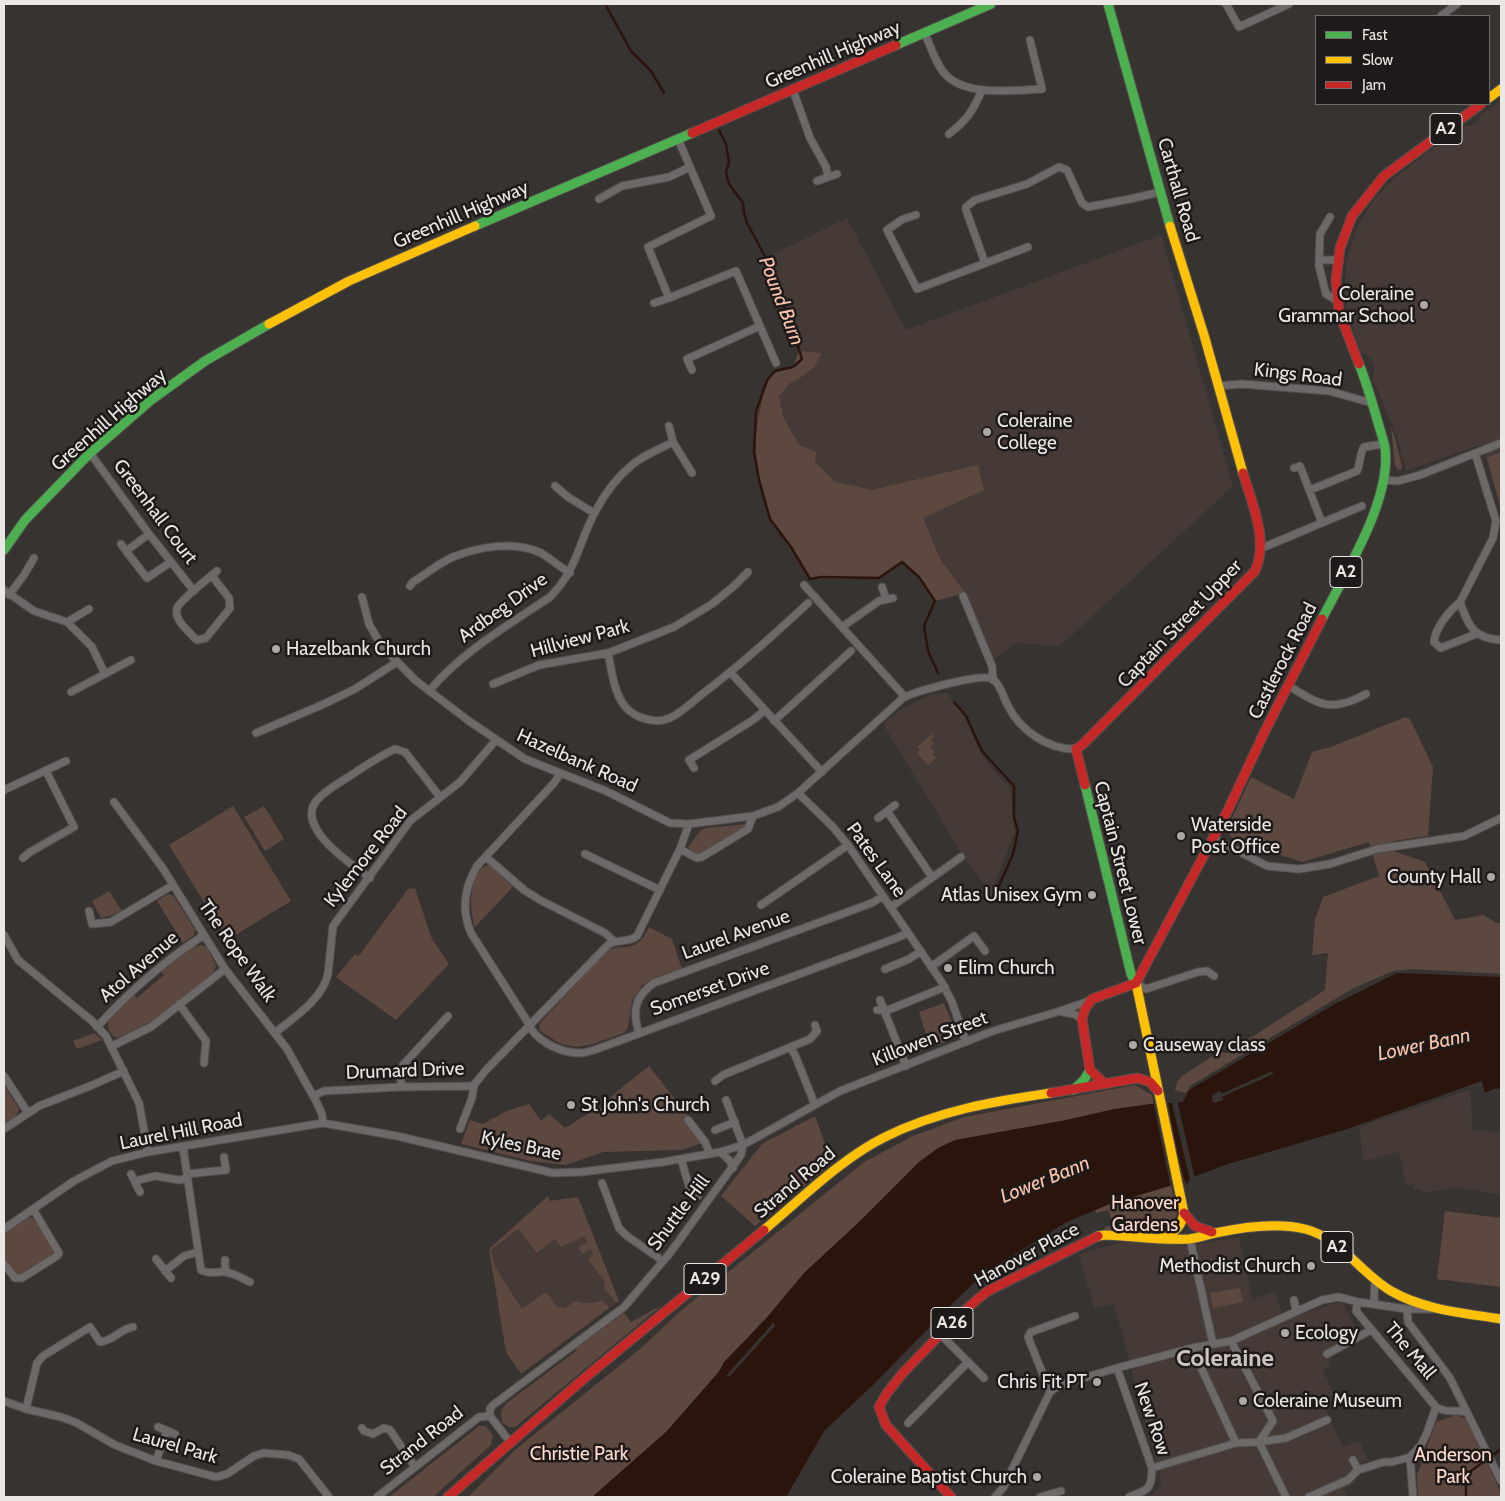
<!DOCTYPE html>
<html>
<head>
<meta charset="utf-8">
<style>
	body { margin:0 }
	#map { position:relative; width:1505px; height:1501px; overflow:hidden; background:#373331; font-family:Cabin,sans-serif }
	canvas { display:block }
	.frame { position:absolute; inset:0; border:5px solid #ebe7e5; pointer-events:none }
	.legend { position:absolute; left:1315px; top:15px; width:175px; height:90px; box-sizing:border-box; background:#1e1a19; border:1px solid #706c6b; margin:0; padding:6px 9px; list-style:none; font-size:15px; color:#ebe7e5 }
	.legend li { display:flex; align-items:center; gap:10px; height:25px }
	.legend b { width:25px; border:1px solid #706c6b }
</style>
</head>
<body>
<div id="map">
<canvas width="1505" height="1501"></canvas>
<div class="frame"></div>
<ul class="legend">
<li><b style="height:6px;background:#4caf50"></b>Fast</li>
<li><b style="height:6px;background:#ffc107"></b>Slow</li>
<li><b style="height:6px;background:#c62828"></b>Jam</li>
</ul>
</div>
<script>
const ctx = document.querySelector('canvas').getContext('2d');
ctx.lineJoin = 'round';
function fillPath(path, color) { ctx.fillStyle = color; ctx.fill(path, 'evenodd'); }
function stroke(path, color, width, dash) { ctx.strokeStyle = color; ctx.lineWidth = width; ctx.lineCap = dash ? 'butt' : 'round'; ctx.setLineDash(dash || []); ctx.stroke(path); }
function label(font, color, halo, rows, align = 'center') {
  ctx.font = font + ' Cabin,sans-serif'; ctx.lineWidth = 5; ctx.setLineDash([]); ctx.textBaseline = 'middle'; ctx.strokeStyle = halo; ctx.fillStyle = color; for (const [text, x, y, turn = 0] of rows) {
    ctx.save(); ctx.translate(x, y); ctx.rotate((+turn || 0) * Math.PI / 180); ctx.textAlign = isNaN(turn) ? turn : align; if (halo) ctx.strokeText(text, 0, 0); ctx.fillText(text, 0, 0); ctx.restore();
  }
}
const built = new Path2D(`
	M1501 101V509L1482 444 1406 471 1397 436 1372 378 1374 374V365L1369 357 1361 352 1349 319 1345 291 1346 263 1358 225 1373 201 1394 178 1463 126H1471L1477 121 1482 114Z
	M847 218 906 330 1161 235 1233 486 1060 646 1016 643 994 660 965 593 935 601 919 577 902 562 879 578 821 577 810 579 791 547 770 519 759 480 754 452 756 412 772 374 793 367 801 357 775 281 769 256Z
	M947 693 965 717 977 746 987 762 1010 788 1015 832 994 886 997 897H993L961 853 883 724 898 711 929 695Z
	M1470 1089 1473 1130 1501 1132V1195L1456 1187 1423 1193 1420 1189H1414L1413 1184 1406 1186 1399 1152 1363 1161 1359 1127Z
	M548 1196 550 1201 578 1197 619 1301 521 1374 506 1352 489 1249Z
	M1239 1237 1252 1299 1276 1292 1280 1309 1287 1319 1342 1301 1358 1333 1330 1350 1329 1366 1323 1370 1337 1399 1324 1407 1343 1447 1359 1441 1368 1460 1350 1468 1356 1483 1343 1489 1347 1497H1150L1162 1484 1114 1304 1094 1308 1079 1254 1128 1241 1185 1246Z`);
const green = new Path2D(`
	M799 351 822 353 814 367 803 376 790 383 779 396 783 417 799 445 816 452 815 462 835 482 872 490 978 465 984 490 923 518 940 559 965 593 935 601 919 577 902 562 879 578 810 579 791 547 770 519 759 480 755 439 763 393 772 374 793 367Z
	M1391 427 1395 438 1402 466 1401 470H1398L1395 465Z
	M1501 452V509L1487 458Z
	M1405 717 1410 719 1433 767 1428 836 1393 841V851L1425 862 1455 920 1483 915 1497 923H1501V974L1412 969 1393 971 1352 989 1190 1086 1186 1093 1175 1090 1177 1082 1182 1076 1219 1052 1227 1053 1325 990 1328 953 1312 955 1315 920 1323 897 1379 876 1369 842 1302 862 1234 840 1226 831 1251 777 1294 799 1312 752 1331 747Z
	M932 734 934 737 931 739 934 743 930 747 935 752 932 754 936 758 928 765 917 753 920 750 917 747Z
	M233 806 291 901 227 940 169 845Z
	M264 806 284 839 265 851 244 817Z
	M746 824 745 827 702 854 697 855 688 847 701 830 707 828Z
	M488 865 490 866 513 887 474 928C473 919 471 910 471 901 471 895 473 890 472 884L480 869Z
	M415 888 432 939 449 964 396 1020 336 977 355 954 358 956 361 953 408 889Z
	M109 891 122 911 114 915 101 918 92 901Z
	M168 894 174 896 195 930 194 935 183 943 157 901Z
	M649 927 672 939 682 969 642 985 632 1001 628 1027 624 1033 593 1044 577 1047 561 1044 540 1031 539 1026 541 1022 605 953C621 939 634 959 649 927Z
	M202 945 207 947 216 966 212 976C182 999 152 1027 116 1038 95 1022 121 1006 133 994L137 998 164 975 160 970 190 948Z
	M944 1003 954 1027 955 1035 950 1040 937 1046V1041L931 1044 928 1041 919 1012Z
	M94 1033 102 1040 77 1049 73 1041Z
	M649 1066 708 1141 682 1150 603 1152 566 1165 530 1161 461 1144 470 1120 483 1124 507 1111 529 1104 541 1121 549 1114 565 1128 594 1110 598 1111 615 1093Z
	M4 1085 19 1109C18 1117 9 1121 4 1125Z
	M1135 1085 1152 1095 1154 1105 763 1322 765 1318 667 1431 622 1497H468L516 1449 640 1349 684 1308 864 1162 913 1136 964 1117Z
	M815 1116 832 1163 755 1226 721 1196 762 1144Z
	M1171 1184 1177 1215 1172 1222 1169 1221 1164 1228H1158V1234L1106 1231 1104 1229 1105 1227 1112 1225 1109 1210 1096 1213 1095 1210 1067 1222 1026 1247 1067 1217Z
	M548 1196 550 1201 578 1197 619 1301 616 1303 604 1288 605 1282 588 1259 593 1254 590 1249 582 1254 578 1247 587 1243 585 1236 561 1247 555 1239 537 1253 518 1229 491 1250 495 1267 522 1309 544 1293 548 1294 557 1307 565 1308 575 1301C580 1302 587 1304 592 1303 602 1302 602 1297 609 1308L521 1374 506 1352 489 1249Z
	M1445 1211 1501 1218V1287L1437 1279Z
	M30 1217 35 1220 54 1249V1253L20 1274C0 1272 4 1247 4 1233Z
	M1240 1288 1243 1302 1213 1308 1210 1293Z
	M662 1305 515 1427H509L501 1422 503 1420C498 1412 502 1408 508 1402L576 1351 575 1348 624 1313 631 1322Z
	M1456 1415 1466 1419 1501 1493V1497H1418L1417 1475 1436 1422Z
	M479 1426H486L493 1436 491 1445 433 1497H389Z`);
const water = new Path2D(`
	M1397 973 1501 977V1090L1496 1088 1485 1093 1482 1081 1344 1130 1228 1164 1190 1178 1187 1186 1186 1181 1110 1204 1067 1222 984 1273 951 1305 873 1385 825 1430 786 1497H592L667 1431 718 1373 724 1362 763 1322 804 1273 860 1221 919 1162 938 1148 955 1140 1066 1120 1114 1109 1150 1104 1183 1102 1189 1090 1333 1005Z`);
const pier = new Path2D(`
	M1272 1071 1273 1074 1222 1097 1223 1100 1215 1103 1212 1101V1095L1220 1091 1221 1094Z
	M1177 1100 1195 1179 1192 1180 1188 1188H1185L1184 1184 1171 1188 1153 1101ZM1168 1103H1172L1190 1180 1186 1186 1178 1156Z
	M773 1323 775 1326 729 1377 726 1376Z`);
const stream = new Path2D(`
	M605 4 631 51 651 71 664 93
	M719 130 726 144 729 162 726 173 729 184 743 203 744 213 747 223 768 262 779 294 791 323 802 359 793 367 775 371 767 380 756 412 754 452 759 480 770 519 791 547 810 579 821 577 879 578 902 562 919 577 935 601 924 626 928 651 938 673
	M954 702 966 716 982 751 1014 786V818L1018 831 1013 854 998 888 1003 902
	M1466 1497V1482L1471 1471 1501 1449`);
const street = new Path2D(`
	M1226 4 1239 27 1289 4
	M1441 16 1457 4
	M925 34C931 47 936 65 946 75 967 97 1015 90 1042 89L1030 40
	M793 90 810 138 826 167 828 177
	M949 134C967 120 973 111 982 90
	M678 139 711 216 648 247 669 298 736 271 776 363
	M817 181 837 174
	M599 199 622 186 669 177 690 167
	M916 215 903 219 887 230 917 289 1028 247
	M1330 217 1320 234 1319 266 1326 294 1338 301
	M1319 260H1339
	M985 263 966 210V207L975 200 1027 184 1059 167 1067 170 1082 203 1088 207 1130 199 1160 192
	M654 303 669 298
	M692 370 687 359 760 326
	M1218 386 1242 384 1329 391 1372 403
	M669 426 673 442 692 473
	M90 453 149 534 194 591
	M1475 453 1496 521 1493 538 1460 602C1469 627 1473 638 1501 640
	M1294 468 1300 466 1322 523
	M1384 480 1398 481 1420 475 1501 443
	M555 486 568 497 594 513
	M1310 490 1357 471C1361 463 1359 455 1364 447L1383 444
	M149 534 126 551 147 578 171 562
	M121 544 126 551
	M1262 548 1362 506
	M212 576 229 598 230 608 206 638 197 640C193 637 190 633 186 629 181 624 175 616 177 608 180 600 209 578 217 571
	M804 585 905 697
	M410 586 413 582C426 574 439 563 453 557 478 547 515 540 541 553 551 559 560 567 570 573
	M882 587 886 599
	M4 590 34 611 67 622 92 647 105 674
	M9 595 24 575 34 558
	M963 596 992 666 993 680
	M362 597 369 624 381 645 415 680 469 721 525 759 606 791 670 823 689 824 753 816 778 807 798 793 903 698C915 691 982 673 993 679 1001 685 1003 697 1008 706 1020 730 1048 750 1076 749
	M1460 602C1449 611 1435 628 1434 642L1441 648 1476 634
	M67 622 89 609
	M842 627 879 601 893 598
	M608 653C612 671 614 700 631 712 640 719 656 723 667 719 679 715 691 703 701 695 738 667 774 635 808 603
	M730 672 822 772
	M493 684 539 665 608 653 621 648 674 627 712 604 734 586 748 572
	M1289 686C1320 705 1331 713 1366 694
	M429 691C463 651 507 626 550 597 577 570 578 544 595 512 604 495 617 477 633 464 644 455 660 449 673 442
	M71 692 131 660
	M774 721 851 651
	M256 733 324 704 355 689 397 662
	M694 768 689 760 753 720 765 710
	M560 774 554 783 477 866C464 888 461 910 471 933L527 1021C534 1040 558 1052 578 1053 587 1054 599 1048 608 1045L894 939 908 933
	M4 790 66 761
	M798 793 832 826 848 845 941 981 952 1002 966 1042
	M114 802 164 870 225 969 287 1049 317 1103 322 1114 323 1123
	M887 811 932 877
	M878 818 895 805
	M1213 838 1267 866 1299 869 1330 864 1377 849 1464 836 1501 818
	M680 849 697 858 702 857 748 829 753 816
	M585 854 660 890
	M486 857 524 890 540 900 605 933 614 941
	M23 858 30 852 74 827 46 771
	M370 878C352 865 294 827 317 800 325 791 336 785 345 779 361 769 377 757 395 749L405 752 440 797
	M761 905 848 845
	M891 907 961 857
	M89 911 92 924 111 922 173 885
	M4 935 18 960 92 1021 106 1036 139 1103 148 1152
	M931 967 974 936 985 951
	M885 969 909 959 921 951
	M1136 983 1146 989 1198 972 1207 971 1214 976
	M880 1000 906 1066
	M179 1004 206 1041 204 1063
	M877 1010H888L945 987
	M1062 1012 1074 1014 1082 1019
	M97 1027C129 992 164 961 204 935
	M275 1033C294 1017 322 1000 328 974L333 926 410 821 460 782 496 740
	M639 1033C632 1011 635 996 654 983L872 903 883 896
	M112 1046 151 1027 225 969
	M790 1047 795 1055 815 1105
	M4 1076 28 1113
	M715 1081 723 1075 810 1039 817 1031 815 1025
	M401 1087V1071L403 1065 448 1016
	M313 1096 324 1091 401 1087 470 1086 474 1085 486 1070 609 944C618 939 628 943 637 936L680 849 689 824
	M688 1120 705 1142 710 1154
	M4 1129 39 1106 90 1086 124 1071
	M460 1129 472 1098 474 1085
	M715 1130 735 1122
	M183 1147 201 1270C209 1275 218 1271 226 1272 235 1274 242 1278 250 1282
	M720 1152 730 1161 733 1168
	M681 1159 689 1186 698 1196
	M131 1174 140 1192
	M187 1174 226 1170 224 1157
	M135 1181 155 1176 179 1180 188 1178
	M602 1183 619 1228 627 1236 663 1261
	M4 1229 74 1181 112 1161 148 1152 323 1123 397 1136 553 1173 581 1172 663 1162 720 1152 743 1145 840 1091 993 1031 1060 1011 1092 1000
	M1190 1239 1213 1344
	M156 1259 171 1278
	M225 1260V1272
	M4 1264 15 1278H22L57 1256 59 1253 33 1209
	M165 1271 184 1256 198 1252
	M1375 1280 1374 1299 1375 1304
	M1294 1300 1296 1311
	M1407 1309 1408 1322 1450 1378 1501 1481
	M1434 1309H1407L1358 1302 1356 1311 1436 1407C1449 1414 1454 1409 1467 1412
	M940 1334 984 1378
	M1231 1341 1273 1421 1259 1442 1236 1443 1192 1348Z
	M1231 1341 1322 1300 1339 1297 1358 1302
	M1327 1354 1371 1330
	M1117 1368 1152 1468C1152 1489 1148 1490 1129 1497
	M1050 1392 1028 1337 1031 1332 1075 1316
	M4 1401 26 1409 61 1417 77 1423 115 1445 156 1461 216 1477 227 1474 254 1456 264 1453 288 1455 299 1459 329 1497
	M26 1409 37 1363 43 1356 90 1327 100 1342C113 1341 120 1329 133 1327
	M908 1423 968 1362
	M158 1427 175 1434
	M362 1428 364 1431 373 1434 384 1428 390 1430 415 1467
	M510 1442 490 1416V1409L493 1405 624 1307 670 1253 741 1155 743 1145 726 1100
	M1410 1457 1413 1497
	M1353 1460 1358 1470
	M156 1461 167 1431
	M1152 1468 1236 1443
	M377 1497 479 1417 490 1416
	M995 1497 1003 1488 1050 1392 1060 1385 1117 1368 1192 1348
	M1040 1497 1061 1491
	M1286 1497 1259 1442 1286 1438 1327 1420
	M1309 1497 1348 1480 1358 1470 1384 1462H1392L1410 1457 1421 1445 1427 1433 1436 1407`);
const fast = new Path2D(`
	M1108 4 1170 226
	M896 45 991 4
	M475 226 692 133
	M4 550 25 520 90 453 151 400 205 361 269 324
	M1322 619C1345 573 1392 500 1385 448 1384 441 1381 433 1379 426 1373 405 1367 384 1359 364
	M1085 785 1131 974 1136 983
	M1073 1090 1084 1080 1090 1070`);
const slow = new Path2D(`
	M1489 98 1501 89
	M1170 226 1204 335 1243 473
	M269 324 349 281 475 226
	M1136 983 1184 1213C1182 1226 1175 1233 1163 1237
	M764 1230C801 1199 842 1158 885 1137 937 1111 995 1101 1051 1093
	M1098 1236 1105 1235C1132 1236 1161 1241 1189 1239 1198 1238 1206 1235 1215 1233 1243 1227 1277 1222 1305 1229 1341 1238 1360 1273 1391 1291 1424 1310 1464 1313 1501 1319`);
const jam = new Path2D(`
	M692 133 896 45
	M1359 364 1339 312 1336 280 1340 248 1352 216 1384 176 1481 104
	M1085 785 1076 749 1082 745 1255 571C1269 540 1252 504 1243 473
	M1136 983 1228 810 1265 731 1322 619
	M1105 1084 1090 1070 1082 1019 1085 1009 1092 999 1136 983
	M1051 1093 1138 1078 1150 1082 1158 1091
	M1184 1213 1195 1226 1212 1232
	M448 1497 587 1376 764 1230
	M951 1497 886 1425 879 1407 887 1393 903 1373 952 1322 979 1298 988 1291 1098 1236`);
const markers = [
	[1424,305,5,"#aca8a6"],
	[987,432,5,"#aca8a6"],
	[276,649,5,"#aca8a6"],
	[1181,836,5,"#aca8a6"],
	[1491,877,5,"#aca8a6"],
	[1092,895,5,"#aca8a6"],
	[948,968,5,"#aca8a6"],
	[1133,1045,5,"#aca8a6"],
	[571,1105,5,"#aca8a6"],
	[1311,1266,5,"#aca8a6"],
	[1285,1333,5,"#aca8a6"],
	[1097,1382,5,"#aca8a6"],
	[1243,1401,5,"#aca8a6"],
	[1037,1477,5,"#aca8a6"]
];
const shields = [
	[1446,129,32],
	[1346,572,32],
	[1337,1247,32],
	[705,1279,42],
	[952,1323,42]
];
const shieldNames = [
	["A2",1446,129],
	["A2",1346,572],
	["A2",1337,1247],
	["A29",705,1279],
	["A26",952,1323]
];
const streetNames = [
	["Greenhill Highway",833,55,-23],
	["Carthall Road",1178,190,74],
	["Greenhill Highway",461,215,-23],
	["Kings Road",1298,375,7],
	["Greenhill Highway",109,420,-41],
	["Greenhall Court",155,512,53],
	["Ardbeg Drive",503,608,-36],
	["Captain Street Upper",1180,624,-46],
	["Hillview Park",580,639,-15],
	["Castlerock Road",1283,661,-63],
	["Hazelbank Road",577,761,24],
	["Kylemore Road",366,857,-52],
	["Pates Lane",876,860,54],
	["Captain Street Lower",1120,863,76],
	["Laurel Avenue",736,935,-20],
	["The Rope Walk",237,951,55],
	["Atol Avenue",139,967,-41],
	["Somerset Drive",710,989,-20],
	["Killowen Street",930,1039,-21],
	["Drumard Drive",405,1071,-2],
	["Laurel Hill Road",181,1132,-11],
	["Kyles Brae",521,1146,12],
	["Strand Road",795,1183,-40],
	["Shuttle Hill",679,1213,-53],
	["Hanover Place",1027,1255,-28],
	["The Mall",1410,1351,50],
	["New Row",1152,1419,71],
	["Strand Road",422,1441,-38],
	["Laurel Park",175,1446,16]
];
const poiNames = [
	["Coleraine",1414,294,"right"],
	["Grammar School",1414,316,"right"],
	["Coleraine",997,421],
	["College",997,443],
	["Hazelbank Church",286,649],
	["Waterside",1191,825],
	["Post Office",1191,847],
	["County Hall",1481,877,"right"],
	["Atlas Unisex Gym",1082,895,"right"],
	["Elim Church",958,968],
	["Causeway class",1143,1045],
	["St John's Church",581,1105],
	["Methodist Church",1301,1266,"right"],
	["Ecology",1295,1333],
	["Chris Fit PT",1087,1382,"right"],
	["Coleraine Museum",1253,1401],
	["Coleraine Baptist Church",1027,1477,"right"]
];
const parkNames = [
	["Hanover",1145,1203],
	["Gardens",1145,1225],
	["Christie Park",579,1454],
	["Anderson",1453,1455],
	["Park",1453,1477]
];
const waterNames = [
	["Pound Burn",781,301,69],
	["Lower Bann",1424,1045,-12],
	["Lower Bann",1045,1180,-22]
];
const districtNames = [
	["Coleraine",1225,1359]
];
fillPath(built, '#453a35');
fillPath(green, '#5d483f');
fillPath(water, '#2a140b');
fillPath(pier, '#373331');
stroke(stream, '#2a140b', 2.5);
stroke(street, '#54504e', 9);
stroke(fast, '#54504e', 11);
stroke(slow, '#54504e', 11);
stroke(jam, '#54504e', 11);
stroke(street, '#6d6968', 7);
stroke(fast, '#4caf50', 9);
stroke(slow, '#ffc107', 9);
stroke(jam, '#c62828', 9);
for (const [x, y, r, color] of markers) { const dot = new Path2D(); dot.arc(x, y, r, 0, 2 * Math.PI); ctx.fillStyle = color; ctx.fill(dot); stroke(dot, '#1e1a19', 2); }
for (const [x, y, w] of shields) { const box = new Path2D(); box.roundRect(x - w / 2, y - 15.5, w, 31, 4); ctx.fillStyle = '#1e1a19'; ctx.fill(box); stroke(box, '#ebe7e5', 1); }
label('bold 18px', '#ebe7e5', null, shieldNames);
label('19px', '#ebe7e5', '#1e1a19', streetNames);
label('19px', '#ebe7e5', '#1e1a19', poiNames, 'left');
label('19px', '#fedacc', '#1e1a19', parkNames);
label('italic 20px', '#fbc1aa', '#1e1a19', waterNames);
label('bold 24px', '#cdc4c1', '#1e1a19', districtNames);
</script>
</body>
</html>
